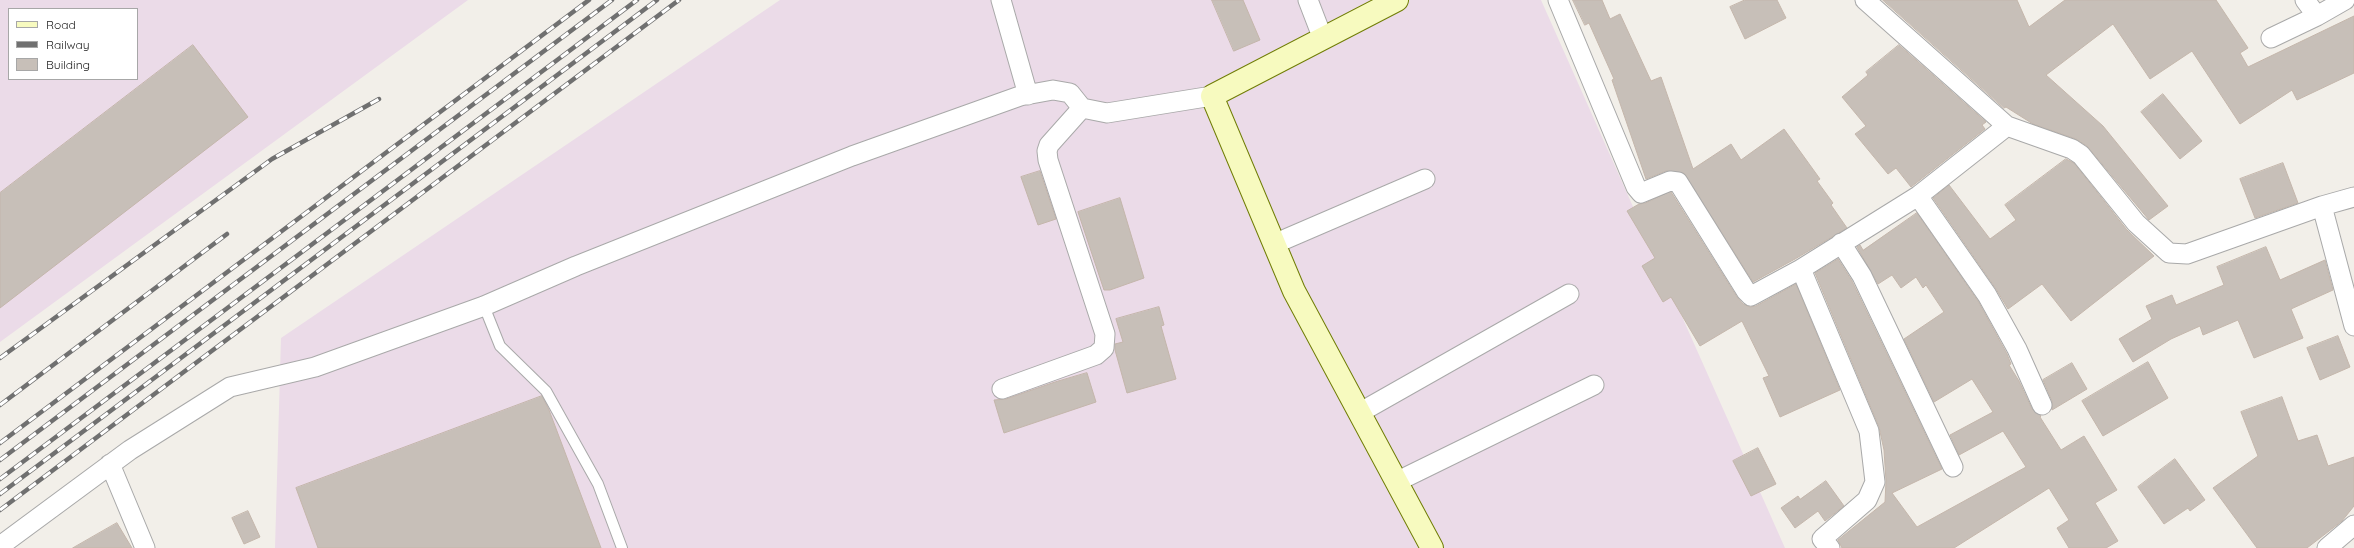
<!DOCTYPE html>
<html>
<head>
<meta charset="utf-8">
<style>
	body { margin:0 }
	#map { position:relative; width:2354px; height:548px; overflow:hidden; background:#f2efe9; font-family:Quicksand,sans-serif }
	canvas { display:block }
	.legend { position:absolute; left:8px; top:8px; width:130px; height:72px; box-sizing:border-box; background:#fff; border:1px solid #a7a7a7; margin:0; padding:5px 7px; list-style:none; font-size:12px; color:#222 }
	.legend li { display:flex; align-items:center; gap:8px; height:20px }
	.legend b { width:20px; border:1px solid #a7a7a7 }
</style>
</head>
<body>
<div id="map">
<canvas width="2354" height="548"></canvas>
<ul class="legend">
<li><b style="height:5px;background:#f7fabf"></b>Road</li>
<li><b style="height:5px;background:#707070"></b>Railway</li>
<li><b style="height:11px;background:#c7bfb8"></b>Building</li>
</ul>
</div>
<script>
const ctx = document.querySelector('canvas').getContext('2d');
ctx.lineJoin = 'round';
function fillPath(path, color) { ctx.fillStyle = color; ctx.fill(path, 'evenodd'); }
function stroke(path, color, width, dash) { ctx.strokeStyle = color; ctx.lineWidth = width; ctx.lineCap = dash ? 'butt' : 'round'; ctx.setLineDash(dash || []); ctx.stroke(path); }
const industrial = new Path2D(`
	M0 0H468L0 342ZM9 9H137V79H9Z
	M780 0H1541L1785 548H275L281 338Z`);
const building = new Path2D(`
	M1212 0H1243L1260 40 1234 51Z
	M1573 0H1602L1610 19 1620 14 1651 81 1661 77 1693 169 1731 144 1741 160 1784 129 1820 179 1817 181 1833 203 1831 205 1847 228 1795 259 1753 282 1684 173 1666 171 1646 179 1612 80 1614 79 1589 23 1585 25Z
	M1745 0H1777L1786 18 1745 39 1730 7Z
	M1883 0H2017L2029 27 2065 0H2216L2248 48 2240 53 2248 67 2354 16V73L2297 100 2292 90 2240 124 2192 51 2150 79 2113 24 2046 75 2103 126 2168 206 2149 220 2087 146 2076 139 2033 124 2006 107 2004 108Z
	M193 45 248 117 0 308V193Z
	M1899 45 1986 122 1982 125 1985 129 1911 187 1896 168 1888 174 1855 134 1866 126 1842 97 1868 75 1866 72Z
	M2163 94 2202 141 2180 159 2141 112Z
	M2066 159 2074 163 2127 230 2154 256 2071 321 2042 284 2008 309 1996 289 1933 198 1949 185 1990 239 2016 220 2005 205Z
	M2283 163 2298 203 2255 218 2240 179Z
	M1040 171 1056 219 1038 225 1021 177Z
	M1671 192 1737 297 1743 304 1750 307 1756 306 1796 284 1840 390 1780 417 1763 378 1769 376 1742 321 1700 346 1671 297 1663 302 1642 266 1655 258 1627 211 1639 204 1645 203Z
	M1120 198 1144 278 1110 290H1104L1078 212Z
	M1917 213 1978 301 2007 354 2011 364 2009 365 2019 381 2032 409 2041 416 2040 417 2061 450 2084 436 2117 490 2095 503 2118 541 2106 548H2069L2057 528 2069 520 2049 488 1954 548H1842L1838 540 1885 502 1886 481 1884 450 1879 427 1815 273 1838 259 1852 281 1942 469 1892 493 1917 527 2026 467 2003 431 1959 455 1950 435 1993 412 1972 379 1934 402 1904 339 1944 312 1926 285 1923 288 1916 277 1901 288 1892 275 1878 284 1857 247 1860 245 1863 250Z
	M2266 247 2280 280 2325 260 2333 290 2291 309 2303 338 2254 358 2238 320 2203 335 2200 326 2171 339 2133 362 2119 339 2152 319 2146 306 2172 295 2176 305 2224 285 2217 267Z
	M1159 307 1164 325 1161 326 1176 379 1127 393 1115 350V344L1123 342 1116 319Z
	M2338 336 2350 367 2320 380 2307 348Z
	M2148 362 2168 398 2103 436 2082 401Z
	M2072 363 2087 389 2052 410V401L2043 380Z
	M1087 373 1096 402 1004 433 994 400 1006 399 1055 382Z
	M542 396 549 410 601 548H318L296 488Z
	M2282 397 2298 441 2317 435 2328 466 2354 457V506L2342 521 2307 548H2257L2213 488 2258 456 2241 412Z
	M1758 448 1776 484 1751 496 1733 461Z
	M2175 459 2205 500 2190 511 2188 508 2164 524 2138 487Z
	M1826 481 1844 506 1825 521 1818 511 1795 528 1781 508 1798 496 1800 499Z
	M248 511 260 537 244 544 232 518Z
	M117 523 132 548H73Z`);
const lane = new Path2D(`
	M484 306 500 346 546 391 598 484 622 548`);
const street = new Path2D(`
	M1001 0 1028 95
	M1308 0 1323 39
	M1558 0 1636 187 1641 193 1670 181 1678 182 1746 291 1751 296 1801 269
	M1865 0 2007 126 2072 149 2081 155 2136 223 2169 253 2187 254 2322 206 2354 197
	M2317 16 2345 0
	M2271 38 2317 16 2305 0
	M1918 196 1987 295 2017 349 2042 405
	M2322 206 2354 326
	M1841 243 1862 276 1953 467
	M1274 244 1425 179
	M1002 389 1096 355 1104 348 1105 334 1048 160 1047 151 1049 145 1082 108
	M1359 413 1569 294
	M110 464 145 548
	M1396 482 1594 385
	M0 546 130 450 230 387 315 367 484 306 576 266 852 156 1020 96 1053 90 1070 93 1082 108 1107 113 1212 96
	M1830 548 1822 539 1867 500 1875 482 1869 431 1801 269 1918 196 2007 126
	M2327 548 2354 525`);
const secondary = new Path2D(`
	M1397 0 1212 96 1294 291 1432 548`);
const rail = new Path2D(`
	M0 358 272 159 379 99
	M0 405 227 234
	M0 443 589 0
	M0 460 612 0
	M0 479 637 0
	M0 494 657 0
	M0 510 679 0`);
fillPath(industrial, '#ebdbe8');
fillPath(building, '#c7bfb8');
stroke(building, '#c4b6ab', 1);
stroke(lane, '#a9a9a9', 12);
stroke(street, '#a9a9a9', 21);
stroke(secondary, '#707d05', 24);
stroke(lane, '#fff', 10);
stroke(street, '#fff', 19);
stroke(secondary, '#f7fabf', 22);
stroke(rail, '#707070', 4.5);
stroke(rail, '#fff', 3, [9]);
</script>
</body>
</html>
